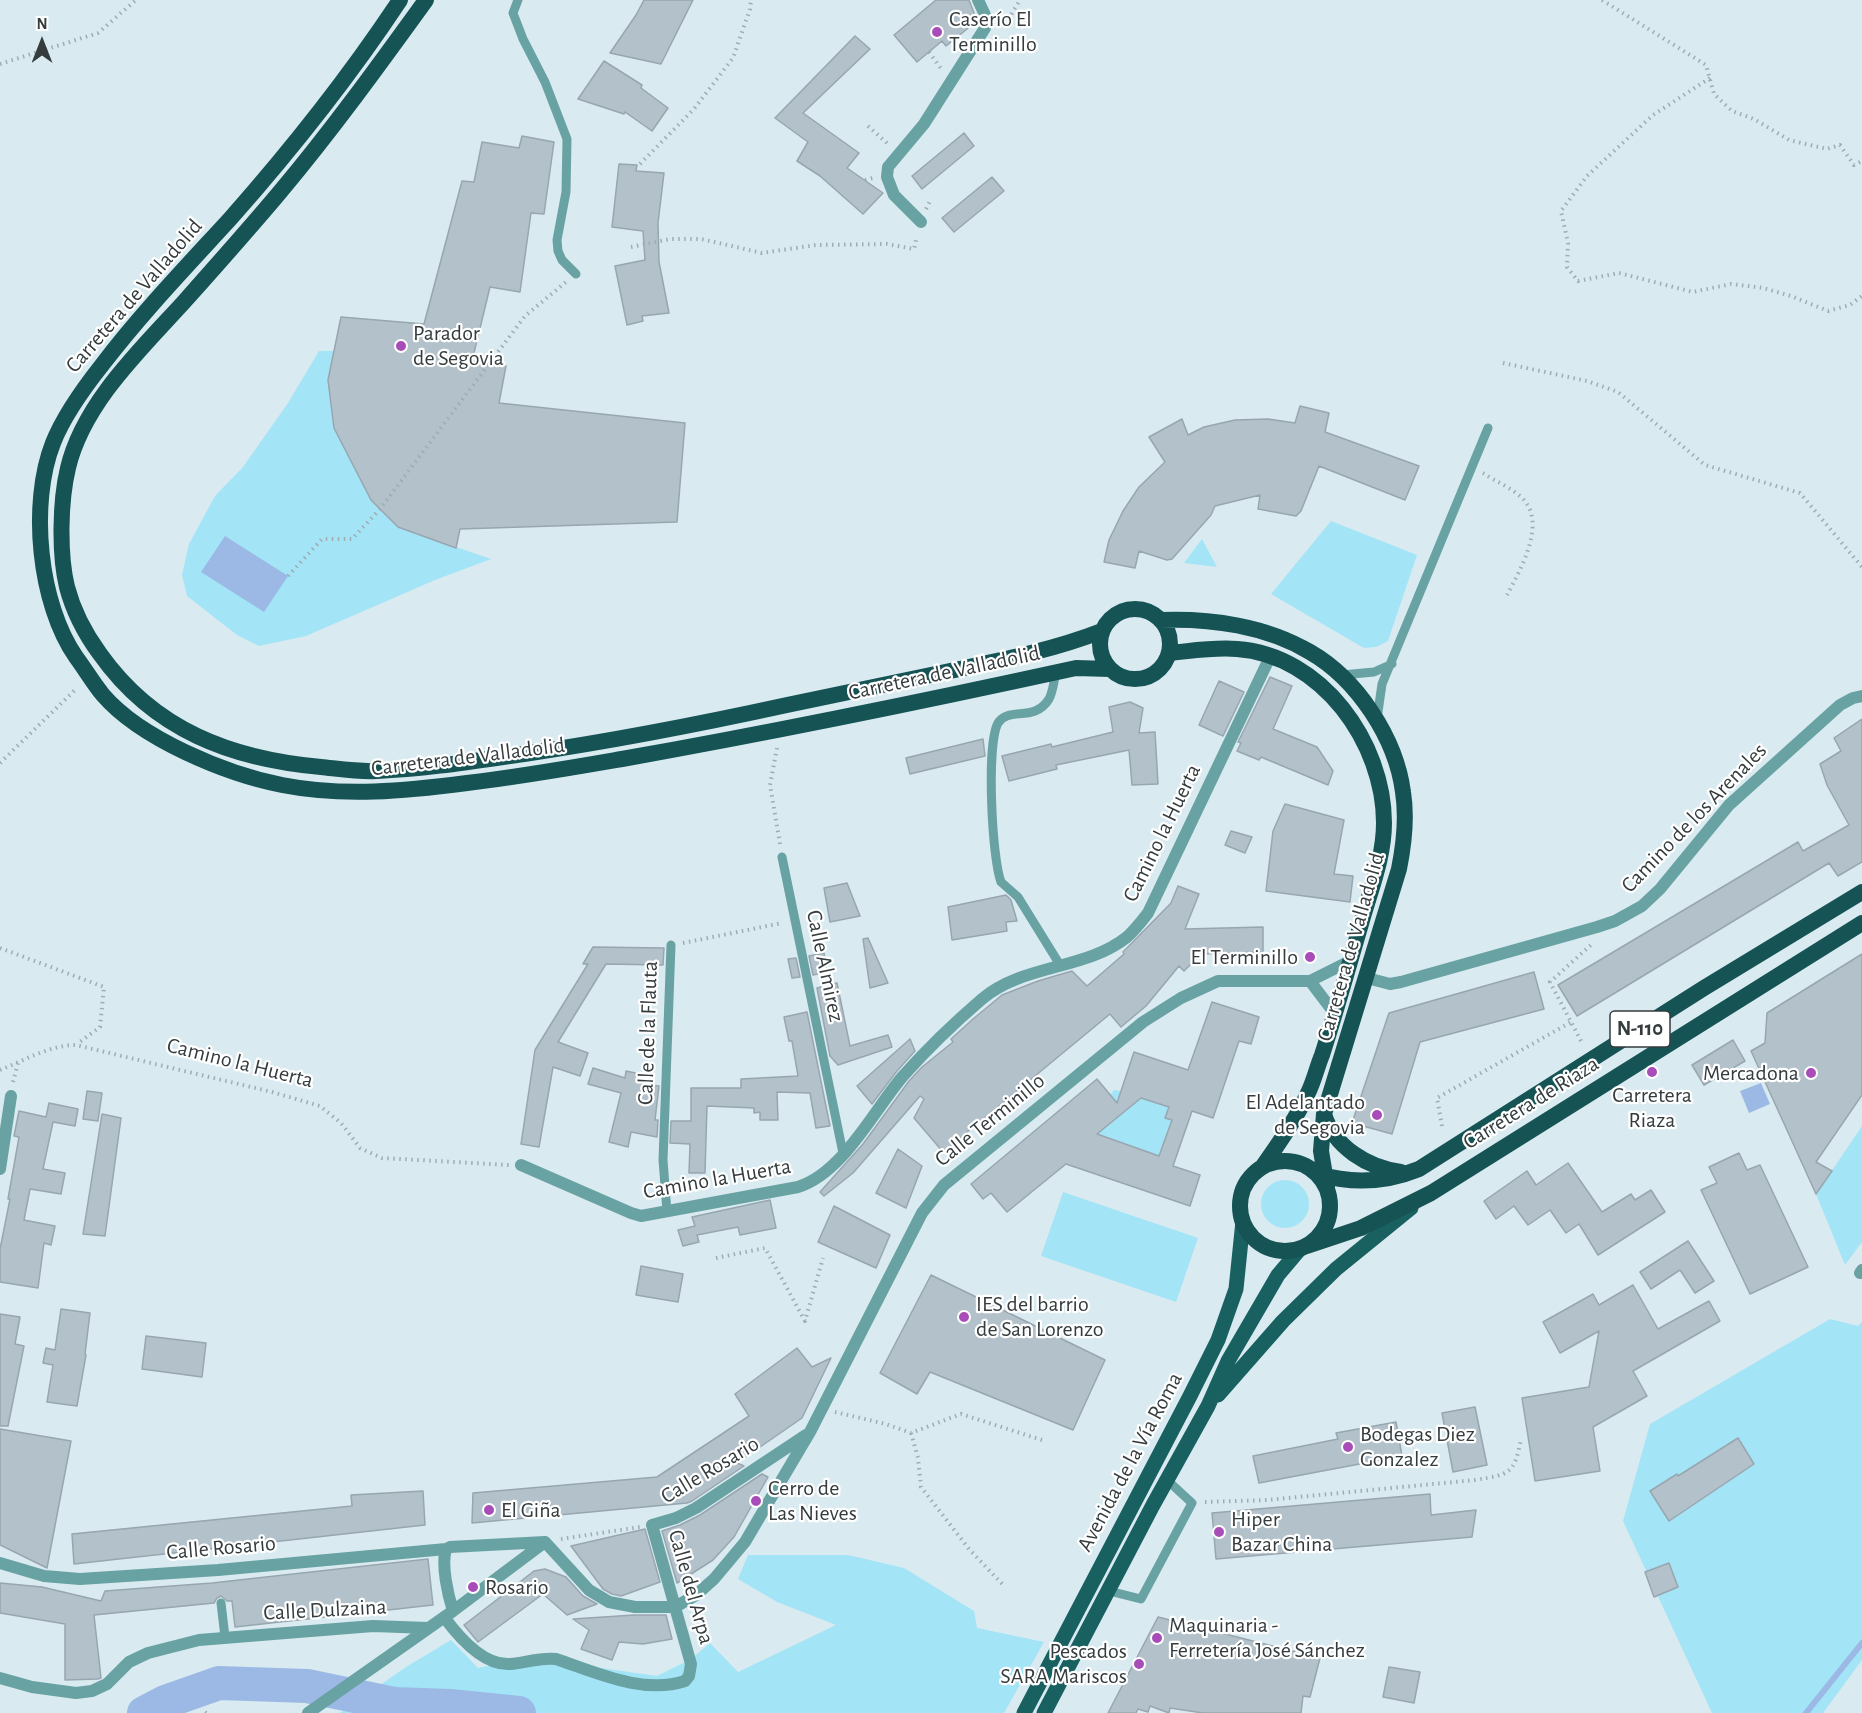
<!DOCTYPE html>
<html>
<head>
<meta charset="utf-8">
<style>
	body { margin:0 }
	#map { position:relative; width:1862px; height:1713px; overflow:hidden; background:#d9ebf1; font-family:"Alegreya Sans",sans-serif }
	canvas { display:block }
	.north { position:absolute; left:12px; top:12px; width:60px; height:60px; -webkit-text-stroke:4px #fff; paint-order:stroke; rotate:0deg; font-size:16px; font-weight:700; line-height:24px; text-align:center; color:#343c3e }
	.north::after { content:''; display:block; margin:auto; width:21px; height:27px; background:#343c3e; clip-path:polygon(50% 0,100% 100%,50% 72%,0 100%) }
</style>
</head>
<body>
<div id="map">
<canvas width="1862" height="1713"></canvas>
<div class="north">N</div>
</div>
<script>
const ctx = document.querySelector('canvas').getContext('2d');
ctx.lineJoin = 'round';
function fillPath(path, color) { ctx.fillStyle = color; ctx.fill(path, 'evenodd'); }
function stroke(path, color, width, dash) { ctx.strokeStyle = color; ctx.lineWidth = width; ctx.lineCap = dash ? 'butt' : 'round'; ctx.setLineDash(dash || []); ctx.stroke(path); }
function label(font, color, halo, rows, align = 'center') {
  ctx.font = font + ' "Alegreya Sans",sans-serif'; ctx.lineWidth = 4.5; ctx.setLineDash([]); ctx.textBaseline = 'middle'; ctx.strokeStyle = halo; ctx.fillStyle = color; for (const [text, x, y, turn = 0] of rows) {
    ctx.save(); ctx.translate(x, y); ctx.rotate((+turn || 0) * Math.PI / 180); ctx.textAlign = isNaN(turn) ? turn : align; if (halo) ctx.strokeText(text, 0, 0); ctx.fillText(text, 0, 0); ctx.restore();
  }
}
const green = new Path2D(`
	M319 351H334L328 380 334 428 398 527 491 559 435 580 306 636 259 646 237 635 187 596 182 575 189 544 215 496 243 467 288 403Z
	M1331 521 1417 555 1388 641 1376 647 1364 648 1271 594Z
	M1202 539 1217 567 1184 563Z
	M1114 1090 1121 1091 1169 1107 1165 1117 1172 1120 1159 1156 1097 1134 1124 1112 1110 1095Z
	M1862 1126V1242L1845 1265 1816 1194Z
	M1261 1204a24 24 0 1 1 48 0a24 24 0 1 1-48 0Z
	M1063 1192 1198 1238 1176 1302 1041 1256Z
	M1830 1319 1858 1326 1862 1322V1660L1823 1713H1712L1623 1521 1650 1424Z
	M748 1555H848L904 1568 974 1611 977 1628 1044 1642 1004 1713H340L406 1667 451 1640 478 1668 507 1662H559L657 1676 691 1659 710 1643 738 1672 836 1625 777 1602 738 1579Z`);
const water = new Path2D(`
	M225 536 288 576 264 612 201 572Z
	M1761 1083 1770 1104 1749 1113 1740 1091Z`);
const stream = new Path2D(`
	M1806 1713 1862 1643`);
const river = new Path2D(`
	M144 1713 165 1702 219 1683 307 1686 394 1704 450 1706 519 1713`);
const building = new Path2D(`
	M644 0H693L661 64 610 53 636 15Z
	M936 0H969L977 21 946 46 942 41 917 62 894 35Z
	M855 36 870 49 803 113 859 153 847 168 883 193 863 214 820 176 797 161 808 142 775 118Z
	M604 61 642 85 641 88 668 108 652 131 625 112 624 114 578 99Z
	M964 133 974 146 922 189 912 176Z
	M522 136 554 142 544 214 531 213 520 292 490 287 472 361 506 366 499 403 685 423 677 522 460 529 456 548 398 527 371 500 334 428 328 380 341 317 424 324 462 181 474 182 482 142 519 148Z
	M619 164 637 165 636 171 664 173 658 223 659 262 669 313 642 316 643 321 627 325 615 266 645 260 643 231 612 227Z
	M992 177 1004 191 954 232 942 218Z
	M1300 406 1329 413 1325 432 1419 466 1405 500 1319 466 1301 511 1296 516 1258 509 1260 495 1215 506 1211 515 1172 559 1167 560 1139 551 1135 568 1104 562 1109 540 1123 511 1139 487 1165 462 1149 437 1182 419 1188 435 1204 427 1235 420 1268 419 1295 423Z
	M1270 677 1292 686 1273 729 1317 747 1333 771 1328 785 1261 757 1259 760 1237 751 1241 743 1238 742Z
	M1219 681 1244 692 1223 736 1199 725Z
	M1130 702 1143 708 1139 733 1155 732 1158 784 1132 785 1129 750 1056 765 1057 769 1009 781 1002 756 1051 744 1052 747 1113 732 1109 707Z
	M1862 719V862L1838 876 1829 863 1577 1016 1558 985 1798 842 1803 851 1849 825 1827 785 1820 764 1841 751 1834 738Z
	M983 739 985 756 910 774 906 758Z
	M1285 804 1344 820 1334 874 1353 876 1350 902 1266 891 1273 831Z
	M1231 831 1252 837 1245 853 1225 845Z
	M847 883 860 916 830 922 824 888Z
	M1178 886 1199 894 1185 929 1263 927V952L1201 954 1184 971 1179 966 1146 1006 1121 1027 1110 1014 943 1152 914 1118 924 1099 920 1096 853 1173 824 1196 820 1192 863 1144 909 1081 922 1067 953 1042 951 1039 973 1019 1002 995 1038 981 1072 971 1087 986 1124 954 1123 952 1171 903Z
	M1006 895 1011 900 1017 921 1006 922 1007 931 952 940 948 907Z
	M868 938 888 983 870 988 863 939Z
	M593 947 664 948 663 965 606 964 558 1042 588 1053 580 1076 553 1067 539 1147 521 1144 535 1050 588 964H583Z
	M824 953 827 972 813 975 809 956Z
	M1862 954V1095L1816 1162 1832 1171 1816 1194 1751 1051 1765 1043 1767 1013Z
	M796 958 800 977 792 978 788 959Z
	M1534 972 1544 1009 1420 1042 1392 1134 1352 1123 1389 1013Z
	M837 983 850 1046 888 1035 892 1047 838 1065 830 1056 817 988Z
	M1212 1002 1259 1017 1251 1044 1239 1041 1213 1118 1192 1111 1173 1166 1200 1175 1190 1206 1066 1164 1007 1212 991 1193 983 1199 971 1184 1097 1079 1117 1103 1134 1052 1188 1070ZM1141 1098 1169 1107 1165 1118 1172 1120 1159 1156 1097 1134Z
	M807 1012 830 1126 816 1128 810 1093 777 1092 778 1120H760V1112L754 1113V1108L707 1106 705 1173H689L690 1144 670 1143 671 1121H691V1088H741V1079L798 1076 792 1041H789L784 1017Z
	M910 1039 915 1051 897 1071 872 1104 857 1086Z
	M1733 1040 1745 1061 1704 1085 1692 1065Z
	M593 1068 625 1078 626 1071 645 1075 643 1084 659 1086 655 1120H658L657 1137 631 1132 628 1147 609 1142 621 1093 588 1084Z
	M87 1091 102 1093 98 1121 83 1119Z
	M49 1103 78 1109 75 1126 53 1122 43 1169 65 1173 61 1194 30 1189 24 1220 55 1226 51 1245 44 1243 38 1288 0 1282V1249L10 1199H8L19 1137 14 1136 19 1111 46 1117Z
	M102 1114 121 1118 105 1236 83 1234Z
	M898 1149 922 1166 906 1208 876 1193Z
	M1739 1153 1747 1170 1760 1165 1808 1267 1750 1294 1701 1190 1717 1183 1709 1167Z
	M1568 1163 1602 1212 1631 1194 1635 1200 1651 1190 1665 1212 1598 1255 1579 1224 1566 1233 1550 1210 1528 1225 1514 1206 1496 1219 1484 1201 1527 1171 1536 1185Z
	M770 1200 776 1228 740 1235 738 1227 697 1235 699 1242 683 1246 678 1230 695 1226 692 1217Z
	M834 1206 890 1235 876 1268 818 1242Z
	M1688 1241 1714 1281 1695 1293 1680 1270 1651 1289 1640 1272Z
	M641 1266 683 1274 678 1302 636 1295Z
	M931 1275 1105 1360 1073 1430 930 1372 917 1394 880 1373Z
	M1633 1285 1658 1329 1709 1301 1720 1321 1633 1371 1647 1396 1593 1427 1600 1471 1535 1481 1522 1398 1589 1387 1599 1331 1560 1353 1543 1322 1593 1294 1599 1305Z
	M61 1309 90 1313 85 1354 86 1355 77 1406 47 1402 53 1365 43 1363 46 1348 55 1350Z
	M0 1314 20 1317 15 1344 24 1346 8 1426H0Z
	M146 1336 206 1343 202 1377 142 1369Z
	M797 1348 812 1367 831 1358 802 1418 737 1463 744 1466 692 1501 687 1503 472 1523 473 1493 657 1477 749 1416 735 1394Z
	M1475 1407 1487 1465 1453 1472 1442 1413Z
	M1396 1422 1402 1456 1259 1483 1253 1456 1338 1439 1336 1433Z
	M0 1429 71 1441 47 1568 0 1545Z
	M1738 1438 1754 1464 1669 1521 1650 1491 1677 1474 1678 1476Z
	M762 1474 768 1477 734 1537 713 1560 677 1583 662 1531 680 1525 700 1515Z
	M423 1491 425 1525 74 1564 72 1534 352 1506 351 1495Z
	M1430 1494 1431 1515 1476 1510 1472 1537 1216 1559 1212 1513Z
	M645 1529 660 1582 621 1596 612 1594 603 1589 571 1546Z
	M428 1559 433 1605 235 1627 232 1601H227L221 1596 217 1598 214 1603 94 1615 101 1678 98 1679 65 1680V1624L0 1613V1583L42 1587 101 1601 105 1591 212 1583Z
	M1669 1563 1678 1587 1654 1597 1645 1572Z
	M545 1569 566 1577 583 1596 597 1604 567 1615 543 1594 478 1642 464 1625 534 1571Z
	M634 1615H666L672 1639 643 1644 619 1642 612 1660 581 1649 589 1630 573 1619Z
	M1158 1617 1320 1658 1310 1697 1303 1696 1301 1713H1203L1170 1708 1169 1713 1150 1706 1148 1712 1138 1709 1136 1713H1108Z
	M1389 1667 1420 1672 1414 1703 1383 1697Z`);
const path = new Path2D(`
	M1602 0 1706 65 1714 94 1732 111 1754 119 1789 140 1827 149 1840 145 1854 165 1862 161
	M1001 20 1011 15 1020 0
	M929 52 942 70
	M0 64 98 33 136 0
	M1710 78 1653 115 1587 176 1561 211 1568 243 1567 267 1578 281 1619 273 1693 292 1731 284 1763 288 1791 296 1828 311 1850 305 1862 296
	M868 126 889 145
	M640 164 694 109 733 58 750 9 751 0
	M865 180 873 178
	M926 209 931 199
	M631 247 670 239H701L762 253 816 245 887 244 914 249 917 236
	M1503 363 1587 381 1618 392 1705 465 1800 493 1862 567
	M1483 473C1495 481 1512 488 1523 499 1547 524 1520 570 1507 595
	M288 576 322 539H352L380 509 525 316 566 282
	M777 748 770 785 780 844
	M0 763 77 688
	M683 943 782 923
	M0 948 104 987 100 1027 77 1044
	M1581 1041 1550 982 1591 945
	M0 1070C25 1060 50 1045 76 1045L272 1092 320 1106 341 1123 360 1148 382 1158 509 1165
	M13 1082 18 1063
	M1442 1126 1437 1098 1571 1022
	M716 1258 765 1248 805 1321 823 1258
	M835 1412 886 1424 911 1433 961 1414 1045 1441
	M911 1433 918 1458 921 1487 969 1549 1005 1587
	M1205 1502 1267 1500 1475 1480C1510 1474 1514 1475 1521 1439
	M561 1539 640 1527
	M205 1712 206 1713`);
const service = new Path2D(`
	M518 0 513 13 523 39 545 82 567 139 566 192 557 240 558 251 562 260 576 274
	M1056 672C1054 680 1053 692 1049 699 1034 723 1009 706 998 723 986 745 992 859 1001 882L1018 897 1060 965
	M1342 675 1374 672 1392 664
	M1377 719 1382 684 1488 428
	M782 857 843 1153
	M667 1212 663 1160 671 945
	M1109 1591 1141 1599 1192 1503 1167 1480
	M221 1603 225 1637`);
const minor = new Path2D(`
	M921 222 894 195 887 177 888 167 924 124 985 28V15L978 0
	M1367 978 1390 984 1401 982 1597 927 1615 921 1642 906 1660 889 1729 805 1840 705 1853 698 1862 696
	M1310 981 1335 1014
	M521 1165 631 1213 641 1216 798 1187C843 1173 874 1110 903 1076 928 1048 954 1023 982 999 1023 964 1086 970 1127 937 1135 930 1141 922 1148 913L1270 657
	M0 1169 11 1096
	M1860 1273 1862 1270
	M545 1542 589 1590 609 1602 635 1607H675L696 1595 714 1579 745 1542 765 1508 810 1432 922 1213 944 1185 1143 1022 1181 998 1218 981H1310L1350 961
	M446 1549C441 1565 448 1595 453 1611
	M0 1563 44 1576 80 1579 218 1570 446 1549 450 1547 545 1542
	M444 1617C458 1636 483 1666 510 1664 526 1663 539 1657 556 1659 595 1672 643 1695 685 1681L689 1676 691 1664 652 1525 676 1518 696 1508 806 1435
	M0 1678 32 1687 76 1693 92 1691 107 1684 129 1662 148 1653 199 1640 373 1626 428 1628
	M308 1713 453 1611 545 1542`);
const primary = new Path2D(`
	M1218 1395 1283 1321 1336 1269 1411 1208
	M1024 1713 1190 1396 1218 1340 1236 1289 1243 1221
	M1044 1713 1153 1505 1208 1406 1228 1361 1278 1275 1300 1249`);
const trunk = new Path2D(`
	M400 0C349 77 291 150 230 219 186 267 141 314 102 365 83 389 64 415 53 443 29 504 39 604 76 657 85 669 93 683 103 695 141 739 226 774 282 785 343 797 406 791 467 783 519 777 570 768 622 759 774 732 925 701 1076 668L1110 669
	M426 0C379 65 332 130 280 192 249 229 216 266 183 303 140 350 83 404 68 468 60 501 59 554 67 587 73 610 86 635 100 654 154 730 231 759 321 767 340 769 359 772 377 771 426 769 475 761 524 754 612 741 700 724 787 705 842 694 896 682 950 671 1002 660 1053 650 1102 631
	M1100 644a35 35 0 1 1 70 0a35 35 0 1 1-70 0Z
	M1160 620C1211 618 1266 626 1310 652 1357 679 1396 738 1403 792 1407 817 1404 844 1399 869L1324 1114 1321 1151 1327 1187
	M1169 653C1191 651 1214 647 1237 649 1322 655 1384 743 1384 823 1384 858 1370 891 1361 924 1348 968 1336 1012 1322 1055 1317 1067 1314 1081 1308 1093 1296 1119 1279 1143 1263 1166
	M1324 1114C1334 1147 1368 1168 1401 1172
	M1240 1206a45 45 0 1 1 90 0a45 45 0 1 1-90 0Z
	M1318 1174C1352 1184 1387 1182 1419 1169L1704 988 1862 892
	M1307 1246 1361 1228 1431 1193 1862 923`);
const markers = [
	[937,32,6,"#a84db8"],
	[401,346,6,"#a84db8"],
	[1310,957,6,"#a84db8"],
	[1652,1072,6,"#a84db8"],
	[1811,1073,6,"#a84db8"],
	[1377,1115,6,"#a84db8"],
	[964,1317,6,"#a84db8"],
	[1348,1447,6,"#a84db8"],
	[756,1501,6,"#a84db8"],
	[489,1510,6,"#a84db8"],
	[1219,1532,6,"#a84db8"],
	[473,1587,6,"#a84db8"],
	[1157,1638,6,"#a84db8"],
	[1139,1664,6,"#a84db8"]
];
const shields = [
	[1640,1029,60]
];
const shieldNames = [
	["N-110",1640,1029]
];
const poiNames = [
	["Caserío El",949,19],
	["Terminillo",949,44],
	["Parador",413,333],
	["de Segovia",413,358],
	["El Terminillo",1298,957,"right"],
	["Mercadona",1799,1073,"right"],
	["Carretera",1652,1095,"center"],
	["Riaza",1652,1120,"center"],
	["El Adelantado",1365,1102,"right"],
	["de Segovia",1365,1127,"right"],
	["IES del barrio",976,1304],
	["de San Lorenzo",976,1329],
	["Bodegas Diez",1360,1434],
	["Gonzalez",1360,1459],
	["Cerro de",768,1488],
	["Las Nieves",768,1513],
	["El Giña",501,1510],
	["Hiper",1231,1519],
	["Bazar China",1231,1544],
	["Rosario",485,1587],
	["Maquinaria -",1169,1625],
	["Ferretería José Sánchez",1169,1650],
	["Pescados",1127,1651,"right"],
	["SARA Mariscos",1127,1676,"right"]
];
const streetNames = [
	["Carretera de Valladolid",134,296,-49],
	["Carretera de Valladolid",944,673,-12],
	["Carretera de Valladolid",468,757,-7],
	["Camino de los Arenales",1694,818,-46],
	["Camino la Huerta",1162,833,-64],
	["Carretera de Valladolid",1351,947,-74],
	["Calle Almirez",825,966,78],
	["Calle de la Flauta",648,1033,-88],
	["Camino la Huerta",240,1063,14],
	["Carretera de Riaza",1531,1103,-32],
	["Calle Terminillo",990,1120,-39],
	["Camino la Huerta",717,1179,-10],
	["Avenida de la Vía Roma",1130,1462,-62],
	["Calle Rosario",710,1470,-31],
	["Calle Rosario",221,1548,-5],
	["Calle del Arpa",691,1587,74],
	["Calle Dulzaina",325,1610,-3]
];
fillPath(green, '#a3e4f6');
fillPath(water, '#9cb9e6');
stroke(stream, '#9cb9e6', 6);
stroke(river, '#9cb9e6', 34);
fillPath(building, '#b3c1cb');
stroke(building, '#98a6af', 1.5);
stroke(path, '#9fadb2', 4, [1.5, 4.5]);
stroke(service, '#69a2a3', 9);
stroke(minor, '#69a2a3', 12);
stroke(primary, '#196061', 15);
stroke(trunk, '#165354', 16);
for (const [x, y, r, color] of markers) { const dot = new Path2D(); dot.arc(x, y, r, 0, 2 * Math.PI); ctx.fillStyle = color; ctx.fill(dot); stroke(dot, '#fff', 2); }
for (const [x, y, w] of shields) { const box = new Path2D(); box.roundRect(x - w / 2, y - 18, w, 36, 4.5); ctx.fillStyle = '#fff'; ctx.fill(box); stroke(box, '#343c3e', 1.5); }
label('bold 21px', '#343c3e', null, shieldNames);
label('22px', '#343c3e', '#fff', poiNames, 'left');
label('22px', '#343c3e', '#fff', streetNames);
</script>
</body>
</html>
